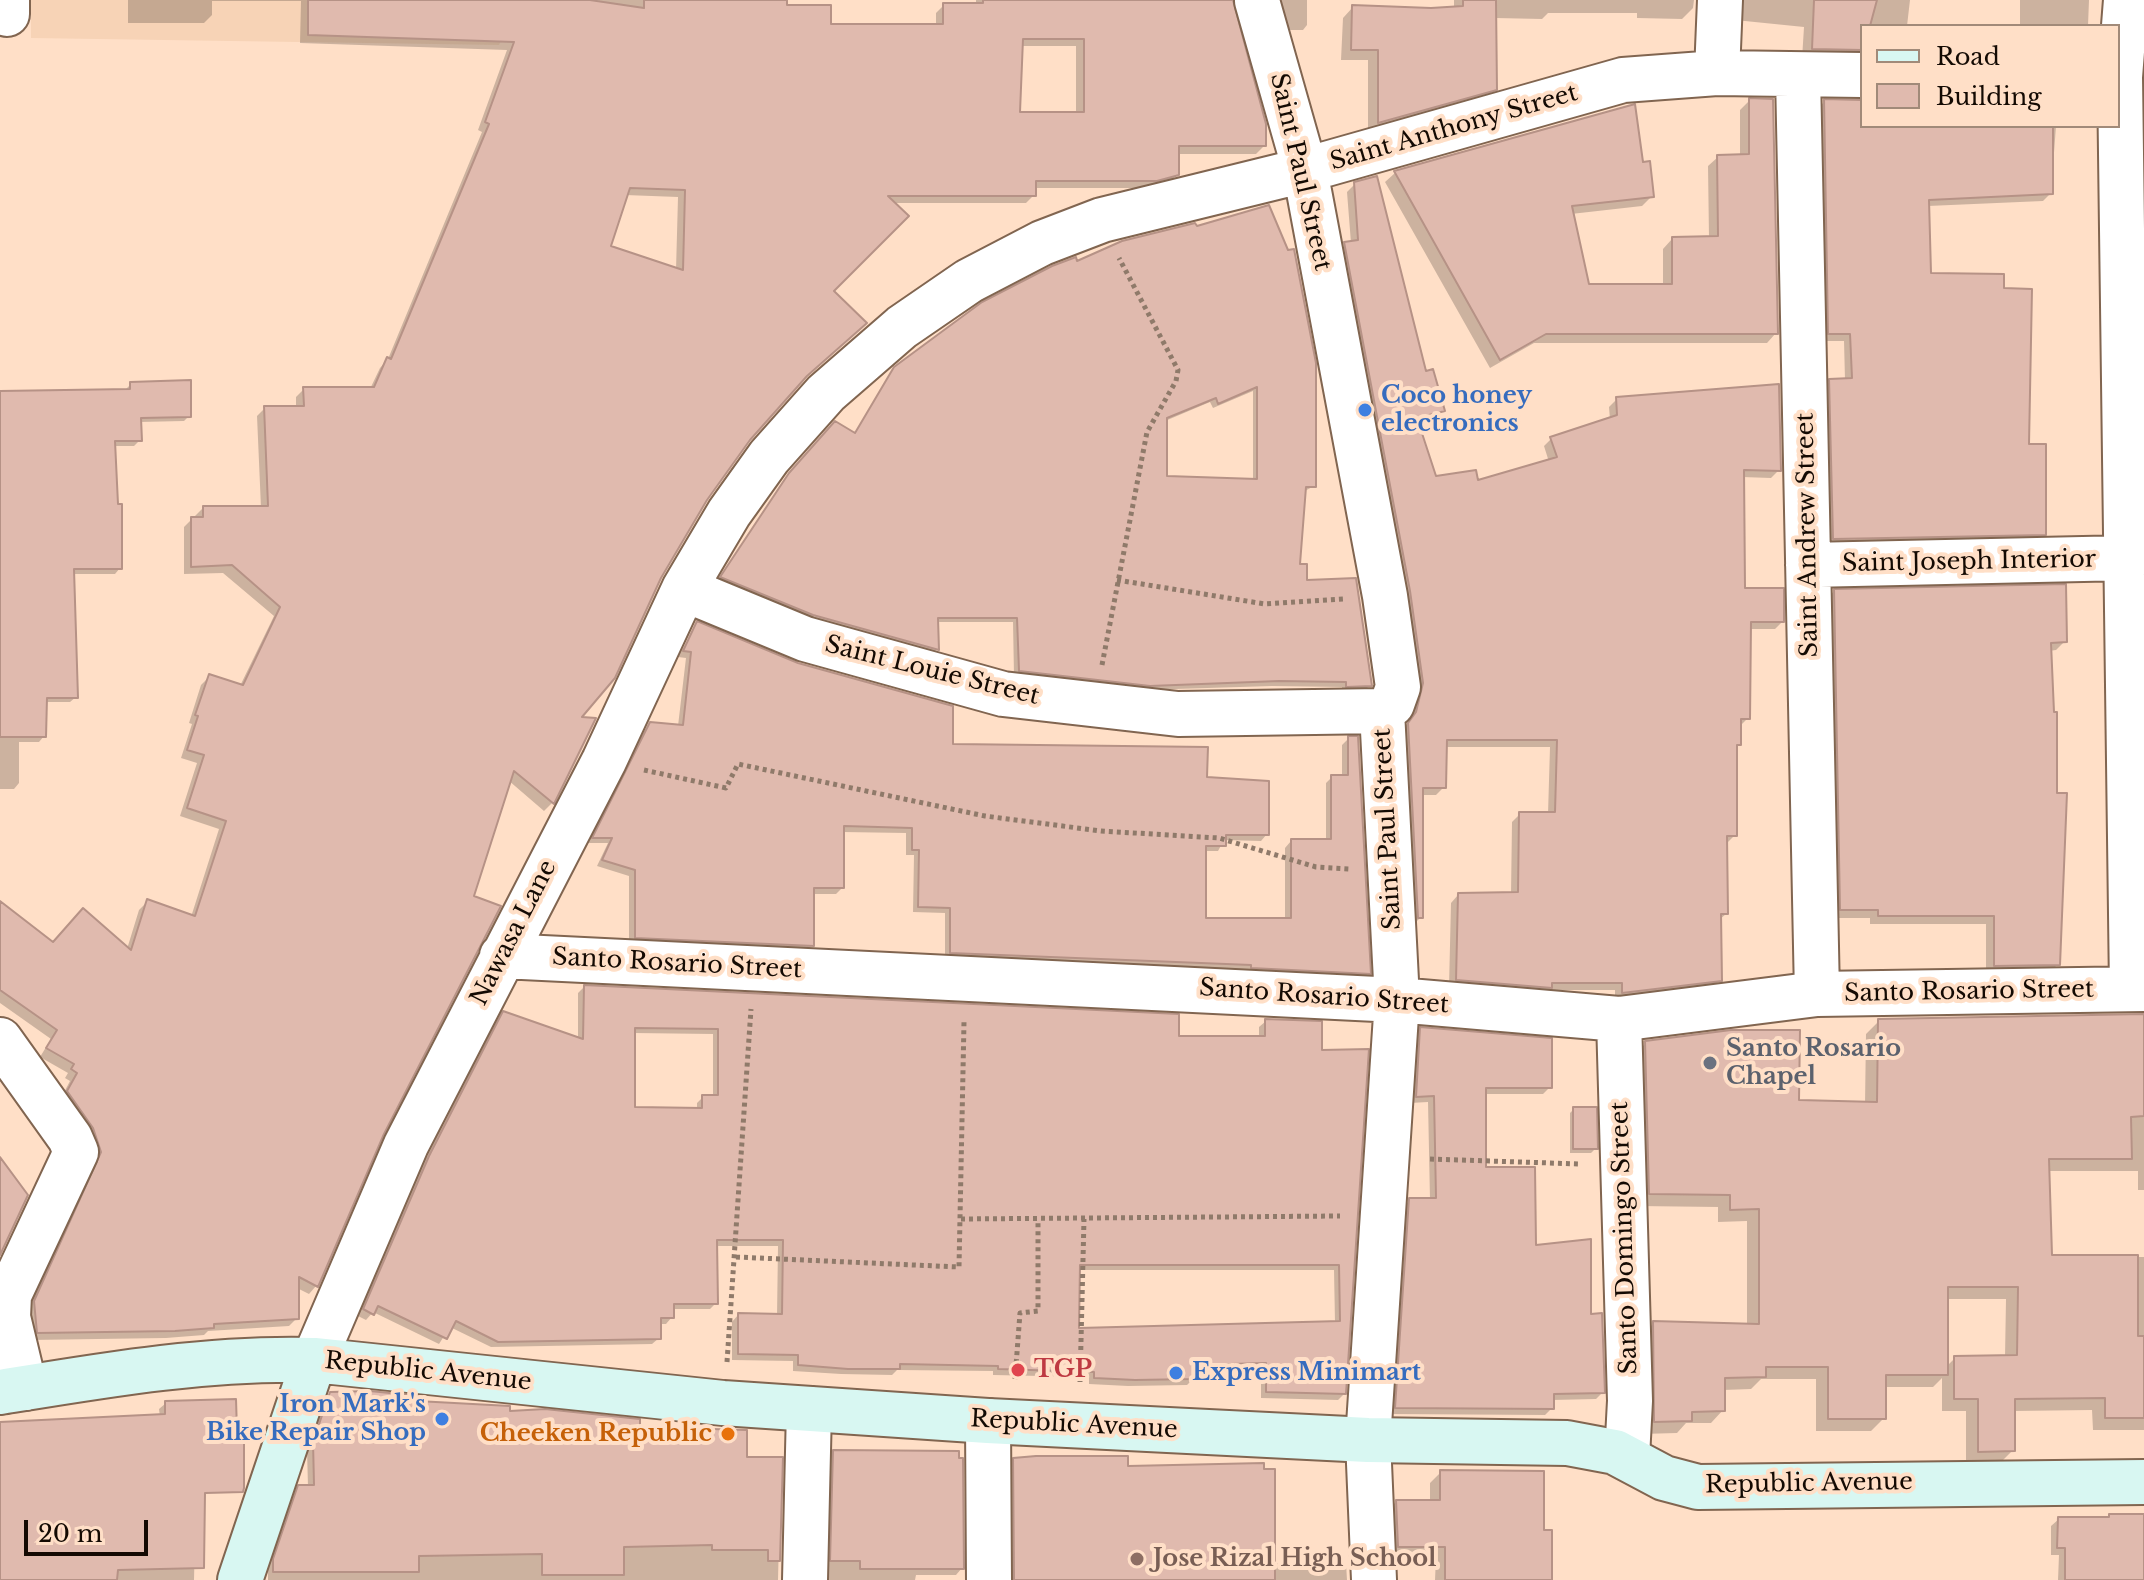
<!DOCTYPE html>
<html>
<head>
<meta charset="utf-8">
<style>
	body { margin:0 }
	#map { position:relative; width:2144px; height:1580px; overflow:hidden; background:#ffdfc7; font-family:"Libre Baskerville",serif }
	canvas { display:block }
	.legend { position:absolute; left:1860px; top:24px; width:260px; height:104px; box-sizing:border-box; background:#ffdfc7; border:2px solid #a18a79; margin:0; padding:10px 14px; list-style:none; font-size:24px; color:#140a03 }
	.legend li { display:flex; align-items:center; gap:16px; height:40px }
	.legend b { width:40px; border:2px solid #a18a79 }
	.scale { position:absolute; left:24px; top:1520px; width:124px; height:36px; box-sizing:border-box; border:4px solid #140a03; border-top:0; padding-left:10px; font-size:24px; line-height:28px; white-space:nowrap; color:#140a03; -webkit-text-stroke:6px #ffdfc7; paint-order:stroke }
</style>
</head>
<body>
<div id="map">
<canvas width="2144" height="1580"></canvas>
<ul class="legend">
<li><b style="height:10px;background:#d8f7f2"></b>Road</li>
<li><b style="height:22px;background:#e0baae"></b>Building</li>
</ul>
<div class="scale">20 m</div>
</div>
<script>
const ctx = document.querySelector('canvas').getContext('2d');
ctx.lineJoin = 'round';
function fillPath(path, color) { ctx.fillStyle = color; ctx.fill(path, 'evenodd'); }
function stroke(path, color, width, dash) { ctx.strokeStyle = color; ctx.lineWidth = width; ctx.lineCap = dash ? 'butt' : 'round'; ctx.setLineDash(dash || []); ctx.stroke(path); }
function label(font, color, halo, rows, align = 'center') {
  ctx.font = font + ' "Libre Baskerville",serif'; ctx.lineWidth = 8; ctx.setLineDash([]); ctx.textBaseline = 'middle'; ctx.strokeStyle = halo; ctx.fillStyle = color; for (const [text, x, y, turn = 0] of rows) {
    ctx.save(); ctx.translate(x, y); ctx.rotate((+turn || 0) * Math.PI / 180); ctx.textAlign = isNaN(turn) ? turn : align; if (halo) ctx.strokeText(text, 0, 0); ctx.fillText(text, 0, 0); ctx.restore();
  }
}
const built = new Path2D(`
	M31 0H521L499 45 31 38Z`);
const shadow = new Path2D(`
	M128 0H785V7L829 26H936V13L944 5H976V0H1231L1264 146 1256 154H1177V174L1169 183 1148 188H1034V195L1026 203H893L831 291 802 380 749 439 706 499 578 719 593 720 552 803 544 811 508 780 382 1133 316 1286 309 1294 297 1288V1318L289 1326 208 1331 204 1335 166 1338 30 1340 27 1311 94 1162 60 1100 70 1081 65 1078 68 1073 40 1057 51 1039 0 1003V904L52 945 127 949 139 910 147 902 191 917 219 829 180 816 197 763 181 758 192 724 189 723 201 685 209 677 240 686 274 616 223 573 184 574V527L203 508H261L257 416 265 408H296V397L304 389H370L380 368 388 359 482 132 478 130 507 50 300 43 301 1H212V15L204 23H128ZM1020 46H1076V114H1018ZM625 195 678 197 676 270 608 248Z
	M1278 0H1307V25L1303 30H1286Z
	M1454 0H1694L1693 8 1682 19 1637 18V13H1548L1542 19 1495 18V89L1484 100 1368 133V60H1341L1343 18 1353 7 1454 8Z
	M1732 0H1910L1907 26H1862L1860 49 1850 60 1802 59 1804 27 1735 20Z
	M2020 0H2089L2088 26H2020Z
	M2144 61V229H2139Z
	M1750 100 1776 333 1767 343H1534L1490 368 1385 182 1395 173 1634 107 1642 164 1652 196 1642 206 1571 214 1587 286H1663V249L1672 239 1709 238 1708 166 1718 157 1740 156V110Z
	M1824 102 1862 108V126H2056L2051 193 2043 201 1928 206 1929 275 2027 446 2044 534 2036 542 1826 546 1823 389 1830 381 1845 380 1844 341H1822L1817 109Z
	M1355 184 1425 373 1442 410 1435 418 1416 423 1435 478 1477 483 1549 462 1544 446 1551 439 1610 420 1609 407 1617 399 1779 470 1771 478 1742 477 1743 590 1782 622 1775 629H1749L1748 718 1740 726 1739 744 1735 748V835L1727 843 1726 914 1719 920 1720 980 1712 988 1615 1000V990H1547L1542 995 1449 987 1451 903 1458 895 1511 894 1512 822 1520 814H1548L1550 747H1445L1444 787 1436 795H1421V917L1413 925 1401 733 1408 722 1416 693 1337 251 1351 243 1347 192Z
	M1194 225 1314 486 1303 492 1298 566 1370 685 1364 691H1342V687L1272 686 1143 690 1014 676 1013 622H937V649L932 655 807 620 716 583 783 481 829 429 854 434 895 369 1076 263ZM1253 391V481L1165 478V421L1210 402 1213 408Z
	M131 384 189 416 184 421 139 422 140 440 134 446H113L120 568 115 574H72L76 697 70 702H45L44 736 39 742H19V783L14 789H0V393L126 389Z
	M1834 591 2065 641 2056 650 2049 651 2058 964 2049 973 1986 974V924H1870V918H1832L1826 600Z
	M697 624 952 746 1205 779 1267 834 1261 841 1224 840 1218 851H1204V920H1285V848L1291 841H1326V783L1332 777H1342V745L1349 738 1369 973 1362 979 1246 973V970L945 958V913L913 912 914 855H906V833L842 832V888L836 894H812V945L806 952 629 943V876L597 866 608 843H588L644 731 650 724 678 726 686 658 678 657Z
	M584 987 1177 1038H1259V1027L1266 1021 1320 1052 1367 1051 1344 1394 1338 1400 1261 1398V1369L1193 1370V1379L1187 1385 1128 1386 1089 1384V1377L993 1375V1371L897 1370 892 1375 841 1374 793 1371V1361L732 1360V1322L738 1315 777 1316 778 1246H715L716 1303 710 1309H672V1317L666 1324H659V1338L652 1344 491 1347 450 1327 439 1344 373 1312 366 1320 358 1316 423 1164 497 1020 504 1013 578 1039V993ZM633 1033 713 1034V1097H703L697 1103V1110L633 1109ZM1078 1270H1334L1335 1323 1076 1330Z
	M2144 1016V1190H2138V1171H2048L2050 1257H2144V1430H2093L2092 1410 2013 1411V1450L2000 1463 1966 1464V1411H1942V1378L1933 1387H1884V1418L1871 1431H1816V1379H1761L1751 1389 1723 1390V1410L1711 1423H1686L1677 1433 1642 1434 1641 1336 1654 1323 1747 1325V1221L1718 1222V1207L1637 1206 1633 1056 1646 1043 1797 1102 1865 1104 1866 1034 1879 1021ZM1946 1299H2006L2005 1357 1955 1358 1946 1367Z
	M1421 1029 1550 1087 1543 1094H1484V1169L1534 1247 1589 1316 1603 1392 1596 1399 1552 1400V1408L1545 1415 1389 1414 1403 1207 1410 1200H1430L1428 1102 1410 1103 1414 1036Z
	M1574 1109 1596 1148 1591 1153H1570V1113Z
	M331 1394 638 1428 745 1459H781L778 1580H268V1567L292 1494 299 1487H308L307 1450 324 1400Z
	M166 1403 197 1453 194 1580H0V1423L160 1417 159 1409Z
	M834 1452 962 1568 956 1575H916L915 1580H825L827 1458Z
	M1014 1460 1126 1468 1273 1563H1346L1347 1580H1004V1470Z
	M1441 1472 1542 1532 1550 1580H1435L1436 1557 1388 1556 1386 1512 1396 1502H1430V1483Z
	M2144 1517V1580H2058L2059 1555H2051V1526L2059 1519Z`);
const building = new Path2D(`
	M308 0H590L644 8V0H787V5H831V24H943V3H983V0H1233L1266 124V146H1179V175L1157 181H1036V196H888L909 216 834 291 867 323 807 376 750 440 707 500 661 578 615 678 582 717 596 718 554 804 514 771 474 896 501 906 384 1134 318 1287 299 1277V1319L214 1324V1328L175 1331 37 1333 34 1301 101 1152 93 1128 67 1091 77 1073 71 1069 74 1064 46 1048 57 1030 0 990V901L53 942 83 908 131 950 147 899 195 916 226 821 187 808 204 755 187 750 198 716 195 715 209 674 243 685 280 607 232 565 191 567V517H203V506H268L264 406H304L303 387H374L387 357 391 359 489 124 485 122 514 42 308 35ZM1023 39H1084V112H1020ZM630 188 685 190 683 270 611 246Z
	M1463 0H1496L1497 90 1378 123V50H1351L1352 5 1431 8 1463 6Z
	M1814 0H1877L1870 26H1862V50L1812 49Z
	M1749 98 1773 99 1778 334H1546L1500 360 1394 171 1635 104 1643 162 1650 161 1654 197 1572 206 1589 284H1672V237L1718 236 1717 155 1749 154Z
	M1824 99 1862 100V126H2053V194L1929 200 1931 273 2004 274V288L2032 289 2029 444H2046V535L1833 539 1829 379 1852 378 1850 334H1828Z
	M1377 176 1426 371 1433 369 1445 411 1417 418 1436 476 1476 470 1478 480 1557 457 1550 437 1617 415 1616 397 1779 384 1781 471 1744 470 1745 588H1784V622H1751L1750 719H1741V745H1737V836H1727L1728 914H1721L1722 981 1622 993V983H1552V988L1456 980 1458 893 1518 892 1519 812H1555L1557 740H1447L1446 788H1423V918H1418L1408 723 1416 712 1423 683 1410 591 1344 242 1358 240 1354 182Z
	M1269 205 1288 250 1294 249 1316 363V487H1306L1300 564H1307V580L1356 578 1372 686 1346 687V682L1279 681 1150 686 1019 671 1017 618H938L939 650 813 615 720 577 789 473 835 421 855 433 894 367 982 302 1052 266 1076 257 1077 261 1122 241 1195 223 1197 226ZM1257 387V479L1167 476V418L1216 398 1218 404Z
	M191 380V417L141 418 142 441H115L118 504H122V569H74L78 698H47L46 737H0V391L130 389V382Z
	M2066 584 2067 642 2051 643 2054 712H2057V793H2067L2060 965 1994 966V916H1878V910H1840L1834 589Z
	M697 621 798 663 953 706V744L1208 747 1207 777 1269 781V835H1226V846H1206V918H1291V839H1331V775H1348V736H1358L1371 974 1251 968V965L950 953V908L918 907 919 850H912V828L844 826V888H814V946L635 938V870L602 860 612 838H592L650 722 683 725 691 652 683 651Z
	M584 985 1179 1014V1036H1265V1019L1322 1021V1050L1369 1049 1346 1394 1266 1392V1363L1195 1365V1379L1135 1380 1094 1378V1372L998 1369V1366L900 1364V1369H848L798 1365V1355L738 1354V1313L782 1314 783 1240H717L718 1304H674V1318H661V1339L498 1342 456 1321 447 1339 378 1306 374 1315 363 1309 429 1156 503 1011 583 1039ZM635 1028 718 1029V1095H702V1108L635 1107ZM1080 1265H1339L1340 1321 1079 1328Z
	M2144 1014V1116L2131 1117 2132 1159H2049L2052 1255H2138V1336H2144V1418H2105V1398L2015 1399V1451L1978 1452V1399H1954V1356L2017 1355 2018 1287H1948V1375H1886V1419H1828V1367H1766V1377L1725 1378V1411L1692 1412V1421L1654 1422 1653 1321 1759 1324V1209L1730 1210V1195L1649 1194 1645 1041 1731 1030H1800L1799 1100 1877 1102 1878 1019Z
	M1420 1027 1552 1038V1088H1486V1167H1535L1536 1245 1591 1239V1314L1602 1313 1605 1393 1554 1394V1409L1395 1408 1409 1198H1436L1434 1096 1416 1097Z
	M1573 1107H1597L1598 1149H1573Z
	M0 1157 28 1195 0 1255Z
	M370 1391 419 1396 417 1401 510 1406V1411L545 1409 640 1419V1427L747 1430V1457H783L780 1561H768V1550H712V1545L624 1547V1575H542V1554L419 1556V1572H273V1559L298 1485H314L313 1442 330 1392Z
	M236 1399 237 1431H244V1488L243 1492 205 1493 204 1568 118 1570 117 1580H0V1422L165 1414V1401Z
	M833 1450 959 1451V1458H963L964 1569H860V1561H830Z
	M1036 1456H1128V1466L1264 1463V1469H1275V1580H1014L1013 1458Z
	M1440 1470 1544 1471V1530H1552V1580H1445V1547H1398L1396 1500H1440Z
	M2109 1514H2144V1580H2065V1548H2057L2058 1517H2109Z`);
const path = new Path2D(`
	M1117 580 1265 604 1344 599
	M1102 665 1147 432 1176 381 1178 370 1119 258
	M644 770 726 788 738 764 985 816 1101 831 1219 838 1316 867 1350 869
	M1430 1159 1580 1164
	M961 1219 1340 1216
	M736 1257 959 1267 964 1022
	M727 1362 751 1009
	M1015 1379 1020 1313 1038 1311V1221
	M1080 1382 1084 1219`);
const street = new Path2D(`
	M7 0V14
	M2126 0 2120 77 2132 989
	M1257 1 1305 170 1385 596 1398 687 1392 704 1382 711
	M1717 73 1720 0
	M1798 75 1817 994
	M1808 565 2129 558
	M684 589 805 639 1003 694 1178 714 1382 711
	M502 956 1397 1000 1619 1019 1817 994 2144 989
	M1619 1019 1630 1401 1627 1457
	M0 1040 70 1138 76 1152 9 1295 8 1317 25 1388
	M314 1360 406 1145 604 761 684 589 729 513 769 457 826 393 902 327 969 281 1042 243 1102 220 1305 170 1623 80 1717 73 1862 75
	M988 1421 989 1580
	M805 1580 809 1409
	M1374 1580 1368 1440 1397 1000 1382 711`);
const secondary = new Path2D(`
	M0 1392C104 1375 209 1357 314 1360L723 1403 988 1421 1368 1440 1567 1443 1615 1452 1664 1478 1698 1487 2144 1482
	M240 1580 314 1360`);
const markers = [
	[1365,410,8,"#3f7fe0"],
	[1710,1063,8,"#6b7280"],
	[1018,1370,8,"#e0444e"],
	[1176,1373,8,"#3f7fe0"],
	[442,1419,8,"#3f7fe0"],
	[728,1434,8,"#e8710a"],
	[1137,1559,8,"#8d6e63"]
];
const streetNames = [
	["Saint Anthony Street",1454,128,-16],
	["Saint Paul Street",1300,172,77],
	["Saint Andrew Street",1808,535,-91],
	["Saint Joseph Interior",1969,562,-1],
	["Saint Louie Street",932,671,14],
	["Saint Paul Street",1388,829,-93],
	["Nawasa Lane",514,933,-63],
	["Santo Rosario Street",677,964,3],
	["Santo Rosario Street",1969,992,-1],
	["Santo Rosario Street",1324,997,4],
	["Santo Domingo Street",1625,1238,-92],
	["Republic Avenue",428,1372,6],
	["Republic Avenue",1074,1425,3],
	["Republic Avenue",1809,1484,-1]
];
const shopNames = [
	["Coco honey",1381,396],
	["electronics",1381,424],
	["Express Minimart",1192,1373],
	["Iron Mark's",426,1405,"right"],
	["Bike Repair Shop",426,1433,"right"]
];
const worshipNames = [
	["Santo Rosario",1726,1049],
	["Chapel",1726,1077]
];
const healthNames = [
	["TGP",1034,1370]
];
const foodNames = [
	["Cheeken Republic",712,1434]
];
const educationNames = [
	["Jose Rizal High School",1153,1559]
];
fillPath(built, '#f7d3b6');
fillPath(shadow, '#0003');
fillPath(building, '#e0baae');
stroke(building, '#b69286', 2);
stroke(street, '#816550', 48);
stroke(secondary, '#816550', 48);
stroke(path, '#8f7a6a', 5, [4, 4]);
stroke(street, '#fff', 44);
stroke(secondary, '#d8f7f2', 44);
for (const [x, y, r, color] of markers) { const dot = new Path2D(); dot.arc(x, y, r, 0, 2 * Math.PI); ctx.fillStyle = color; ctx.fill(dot); stroke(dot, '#ffdfc7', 3); }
label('24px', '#140a03', '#ffdfc7', streetNames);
label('bold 24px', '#366cbe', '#ffdfc7', shopNames, 'left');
label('bold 24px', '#5b616d', '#ffdfc7', worshipNames, 'left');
label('bold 24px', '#be3a42', '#ffdfc7', healthNames, 'left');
label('bold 24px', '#c56008', '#ffdfc7', foodNames, 'right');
label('bold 24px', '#785e54', '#ffdfc7', educationNames, 'left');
</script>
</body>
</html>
